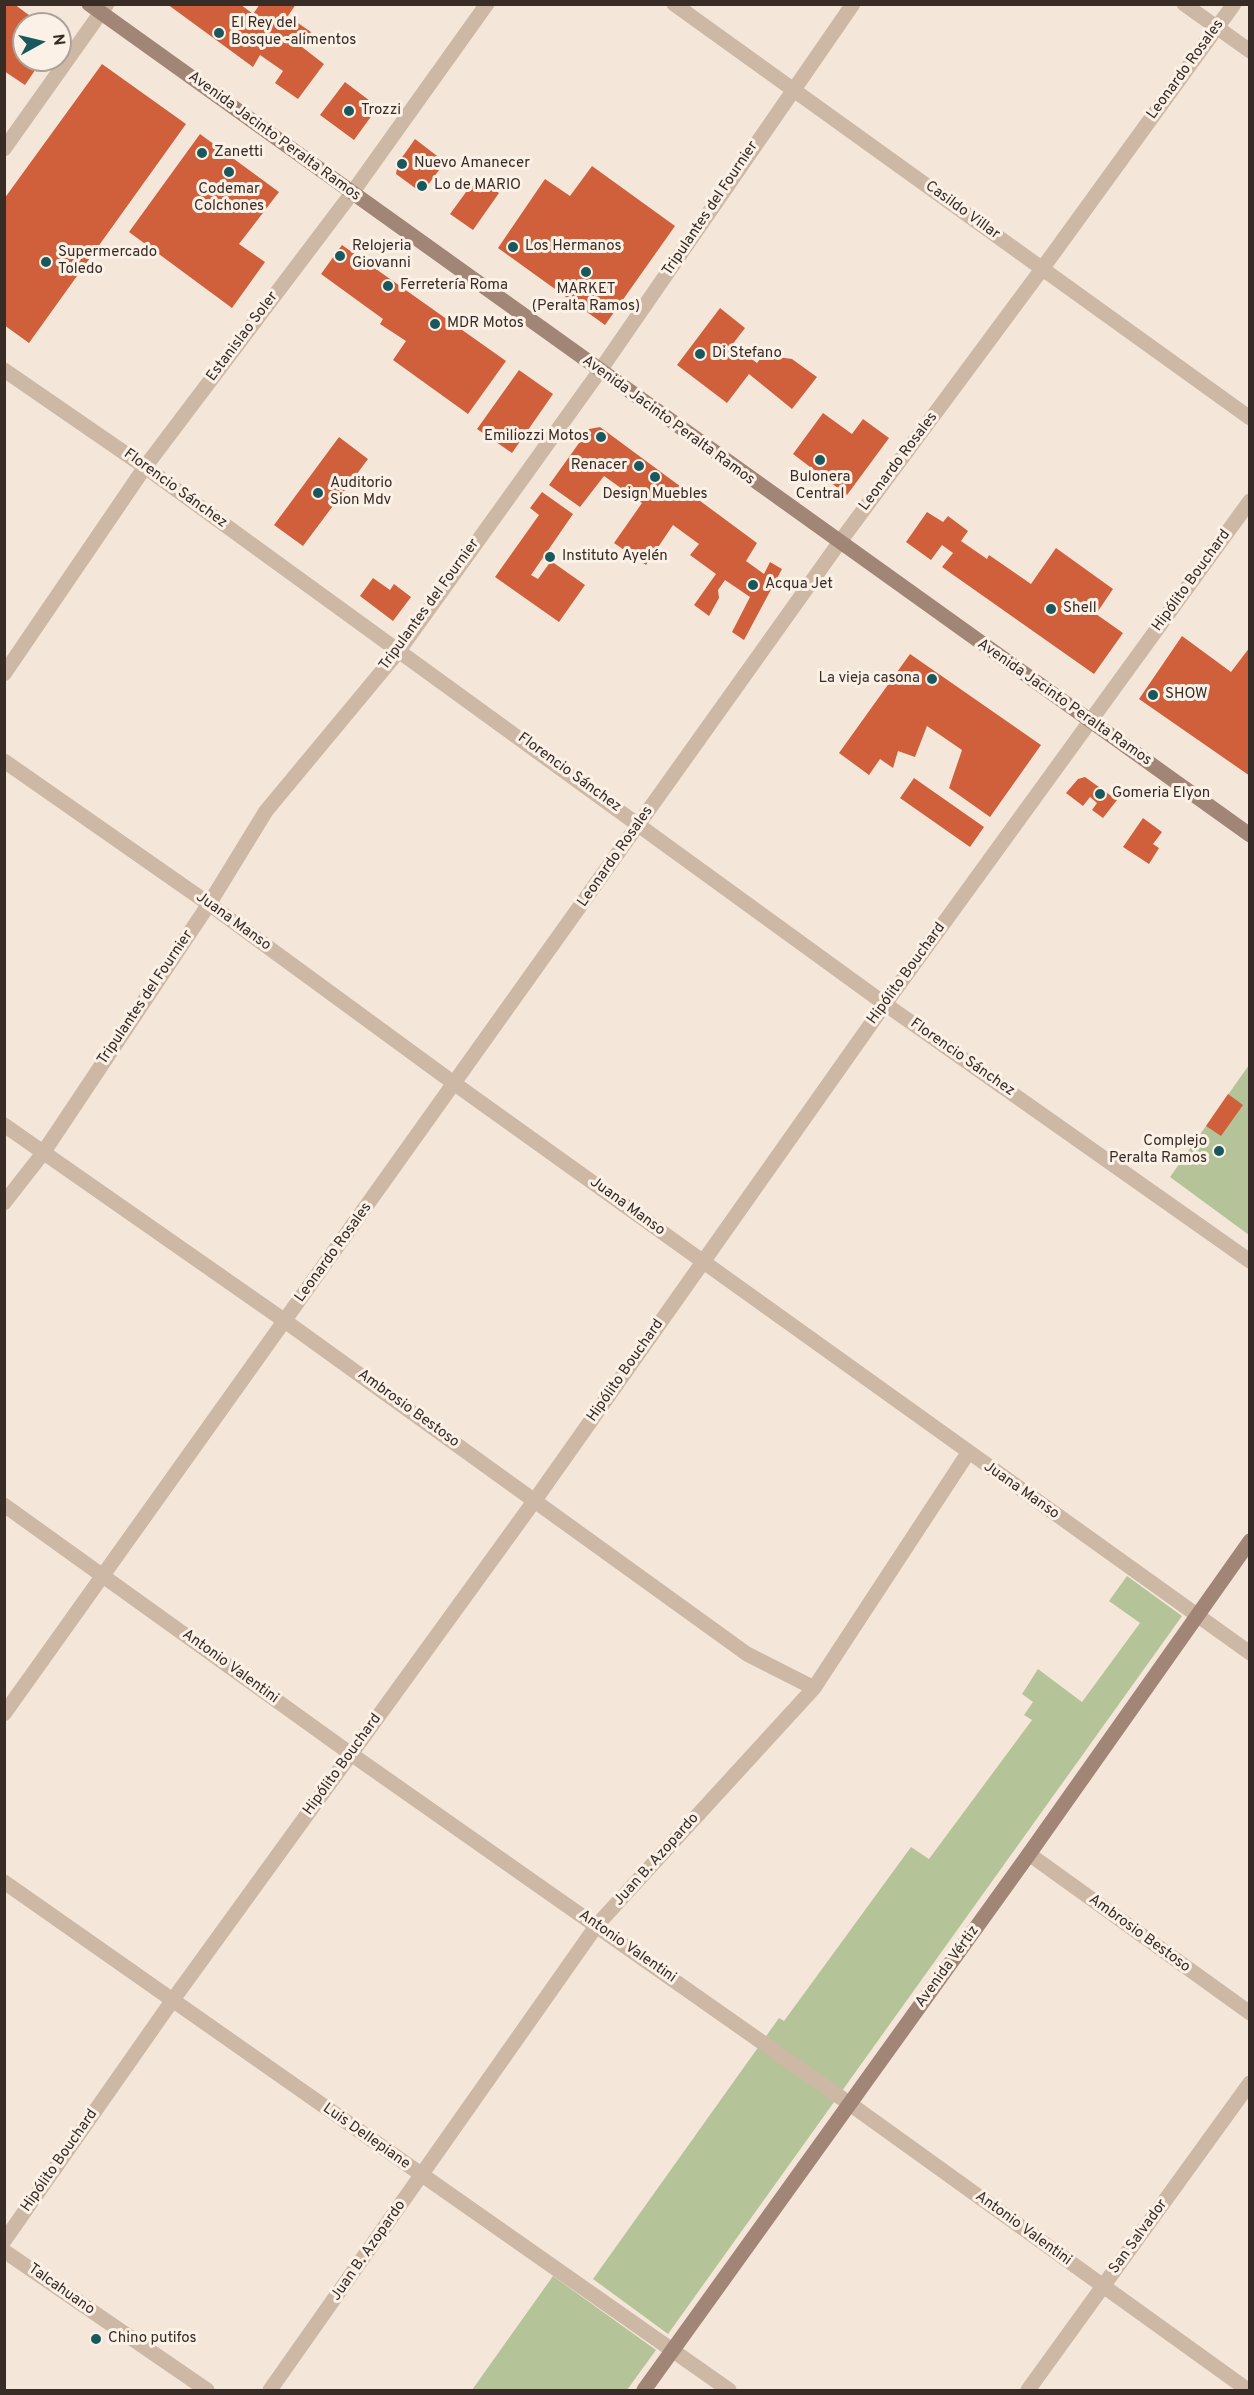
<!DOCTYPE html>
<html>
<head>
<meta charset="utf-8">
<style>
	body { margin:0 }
	#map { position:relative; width:1254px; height:2395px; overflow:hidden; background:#f4e7da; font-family:Overpass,sans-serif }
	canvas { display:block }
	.frame { position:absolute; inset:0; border:6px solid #382c27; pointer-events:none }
	.north { position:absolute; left:12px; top:12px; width:60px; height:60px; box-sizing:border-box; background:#fbf1e6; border:2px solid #ada29a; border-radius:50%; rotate:82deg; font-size:16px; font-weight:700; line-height:24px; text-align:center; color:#382c27 }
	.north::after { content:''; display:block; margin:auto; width:21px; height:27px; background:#19585d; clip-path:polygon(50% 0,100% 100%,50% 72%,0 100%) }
</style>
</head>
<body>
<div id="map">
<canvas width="1254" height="2395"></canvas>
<div class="frame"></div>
<div class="north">N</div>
</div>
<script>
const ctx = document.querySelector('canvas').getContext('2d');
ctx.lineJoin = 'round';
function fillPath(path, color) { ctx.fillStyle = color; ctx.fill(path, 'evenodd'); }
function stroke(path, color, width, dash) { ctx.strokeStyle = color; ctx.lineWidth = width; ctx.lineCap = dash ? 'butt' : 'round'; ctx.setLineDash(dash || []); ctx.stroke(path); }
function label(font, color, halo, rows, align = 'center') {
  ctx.font = font + ' Overpass,sans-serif'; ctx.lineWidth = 6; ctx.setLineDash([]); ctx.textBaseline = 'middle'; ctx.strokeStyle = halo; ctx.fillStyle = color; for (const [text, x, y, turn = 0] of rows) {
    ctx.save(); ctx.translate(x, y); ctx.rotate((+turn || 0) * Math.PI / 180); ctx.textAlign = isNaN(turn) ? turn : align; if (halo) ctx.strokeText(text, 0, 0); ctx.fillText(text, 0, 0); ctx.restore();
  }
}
const green = new Path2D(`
	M1249 1065V1235L1170 1177Z
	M1127 1576 1182 1616 668 2334 593 2279 779 2018 784 2021 911 1847 929 1859 1032 1720 1024 1715 1033 1702 1022 1694 1038 1669 1082 1702 1140 1623 1109 1601Z
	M553 2276 656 2350 627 2390H472Z`);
const building = new Path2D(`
	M4 4H14L41 24H24V60H42L25 85 4 71Z
	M167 4H240L253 14 260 4H296L288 16 311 32 302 47 324 64 298 99 275 83 283 71 260 55 253 67Z
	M102 64 186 124 29 343 4 325V199Z
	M345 82 378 107 354 140 320 115Z
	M200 134 279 192 239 244 265 262 232 308 129 232Z
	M415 139 445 162 422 193 396 174 398 163Z
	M592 166 675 226 605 325 498 248 545 179 570 196Z
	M477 177 499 193 473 230 450 214Z
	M342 245 506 361 468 414 393 360 406 341 380 324 383 319 321 274Z
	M720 308 745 328 732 345 757 363 763 355 792 359 817 377 792 409 749 374 727 403 677 365Z
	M519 370 553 394 512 453 477 429Z
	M823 413 852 434 863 419 889 438 847 495 793 454Z
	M600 427 757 543 746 561 764 574 770 562 782 569 744 640 732 632 750 597 725 580 718 590 719 598 709 616 694 605 716 574 690 555 699 544 673 525 646 565 614 543 642 503 604 476 580 507 549 485 589 429Z
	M339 437 368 459 303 546 274 525Z
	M542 492 573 514 531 575 538 579 551 561 585 585 559 622 495 577 539 515 530 508Z
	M927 512 943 522 948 516 968 531 961 541 987 559 989 555 1031 584 1056 548 1113 589 1096 614 1123 633 1094 674 942 567 953 553 942 545 931 560 906 542Z
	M373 578 390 590 394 584 411 597 393 621 360 596Z
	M1182 636 1231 672 1250 647V776L1139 699Z
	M910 654 1041 745 990 817 949 788 962 750 927 726 915 757 898 751 893 768 880 759 869 775 839 753Z
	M1085 777 1117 800 1103 818 1092 810 1097 803 1090 797 1083 806 1066 793 1078 779Z
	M914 778 984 827 970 847 900 798Z
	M1143 818 1162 832 1153 844 1159 848 1149 864 1123 847Z
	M1228 1094 1243 1105 1221 1136 1206 1126Z`);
const street = new Path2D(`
	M674 4 1250 418
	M1184 4 1250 51
	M4 149 107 4
	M4 370 145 467 885 1004 1250 1261
	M4 674 145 467 352 193 487 4
	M4 761 209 904 455 1084 1250 1653
	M4 1125 285 1321 747 1654 814 1688
	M4 1203 43 1153 209 904 266 811 398 652 599 372 853 4
	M4 1505 351 1754 850 2104 1248 2390
	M4 1714 839 543 1042 269 1234 4
	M1029 1854 1250 2013
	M4 1882 729 2390
	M4 2241 172 2001 535 1500 885 1004 1250 501
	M4 2251 207 2390
	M270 2390 597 1925 814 1688 968 1453
	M1028 2390 1250 2083`);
const secondary = new Path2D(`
	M89 4 1250 835
	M644 2390 1029 1854 1250 1541`);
const markers = [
	[219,33,6,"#19585d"],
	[349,111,6,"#19585d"],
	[202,153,6,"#19585d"],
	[402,164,6,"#19585d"],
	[229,172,6,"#19585d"],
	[422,186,6,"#19585d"],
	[513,247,6,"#19585d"],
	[340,256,6,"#19585d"],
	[46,262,6,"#19585d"],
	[586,272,6,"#19585d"],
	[388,286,6,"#19585d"],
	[435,324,6,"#19585d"],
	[700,354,6,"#19585d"],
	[601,437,6,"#19585d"],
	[820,460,6,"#19585d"],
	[639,466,6,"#19585d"],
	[655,477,6,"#19585d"],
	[318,493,6,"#19585d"],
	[550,557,6,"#19585d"],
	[753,585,6,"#19585d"],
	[1051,609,6,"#19585d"],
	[932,679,6,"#19585d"],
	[1153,695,6,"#19585d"],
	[1100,794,6,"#19585d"],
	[1219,1151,6,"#19585d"],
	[96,2339,6,"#19585d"]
];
const poiNames = [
	["El Rey del",231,24],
	["Bosque -alimentos",231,41],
	["Trozzi",361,111],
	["Zanetti",214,153],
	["Nuevo Amanecer",414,164],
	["Lo de MARIO",434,186],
	["Codemar",229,190,"center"],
	["Colchones",229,207,"center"],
	["Relojeria",352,247],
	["Giovanni",352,264],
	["Los Hermanos",525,247],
	["Supermercado",58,253],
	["Toledo",58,270],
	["Ferretería Roma",400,286],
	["MARKET",586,290,"center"],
	["(Peralta Ramos)",586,307,"center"],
	["MDR Motos",447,324],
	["Di Stefano",712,354],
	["Emiliozzi Motos",589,437,"right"],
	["Renacer",627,466,"right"],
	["Bulonera",820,478,"center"],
	["Central",820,495,"center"],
	["Auditorio",330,484],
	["Sion Mdv",330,501],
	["Design Muebles",655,495,"center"],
	["Instituto Ayelén",562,557],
	["Acqua Jet",765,585],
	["Shell",1063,609],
	["La vieja casona",920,679,"right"],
	["SHOW",1165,695],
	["Gomeria Elyon",1112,794],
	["Complejo",1207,1142,"right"],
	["Peralta Ramos",1207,1159,"right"],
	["Chino putifos",108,2339]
];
const streetNames = [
	["Leonardo Rosales",1186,70,-54],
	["Avenida Jacinto Peralta Ramos",274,137,36],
	["Tripulantes del Fournier",711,209,-56],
	["Casildo Villar",962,211,36],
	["Estanislao Soler",243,337,-53],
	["Avenida Jacinto Peralta Ramos",668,421,36],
	["Leonardo Rosales",899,462,-53],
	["Florencio Sánchez",175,489,36],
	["Hipólito Bouchard",1192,581,-54],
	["Tripulantes del Fournier",430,605,-54],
	["Avenida Jacinto Peralta Ramos",1064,703,35],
	["Florencio Sánchez",569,773,36],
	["Leonardo Rosales",616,857,-55],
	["Juana Manso",233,922,36],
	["Hipólito Bouchard",907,974,-54],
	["Tripulantes del Fournier",146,998,-56],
	["Florencio Sánchez",962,1058,35],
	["Juana Manso",627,1207,36],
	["Leonardo Rosales",334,1253,-54],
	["Hipólito Bouchard",626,1371,-55],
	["Ambrosio Bestoso",408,1409,36],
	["Juana Manso",1021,1491,35],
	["Antonio Valentini",230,1667,36],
	["Hipólito Bouchard",343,1765,-54],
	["Juan B. Azopardo",657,1860,-48],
	["Ambrosio Bestoso",1139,1934,36],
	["Antonio Valentini",627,1947,35],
	["Avenida Vértiz",948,1967,-54],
	["Luis Dellepiane",366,2137,35],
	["Hipólito Bouchard",60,2161,-55],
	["Antonio Valentini",1023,2229,36],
	["San Salvador",1139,2237,-54],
	["Juan B. Azopardo",369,2251,-55],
	["Talcahuano",61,2290,35]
];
fillPath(green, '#b5c498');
fillPath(building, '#d0603b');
stroke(street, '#cdb7a5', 15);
stroke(secondary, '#a18576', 15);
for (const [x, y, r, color] of markers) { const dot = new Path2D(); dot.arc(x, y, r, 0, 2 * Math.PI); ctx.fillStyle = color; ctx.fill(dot); stroke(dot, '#fbf1e6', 2); }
label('15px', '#382c27', '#fbf1e6', poiNames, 'left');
label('15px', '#382c27', '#fbf1e6', streetNames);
</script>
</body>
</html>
